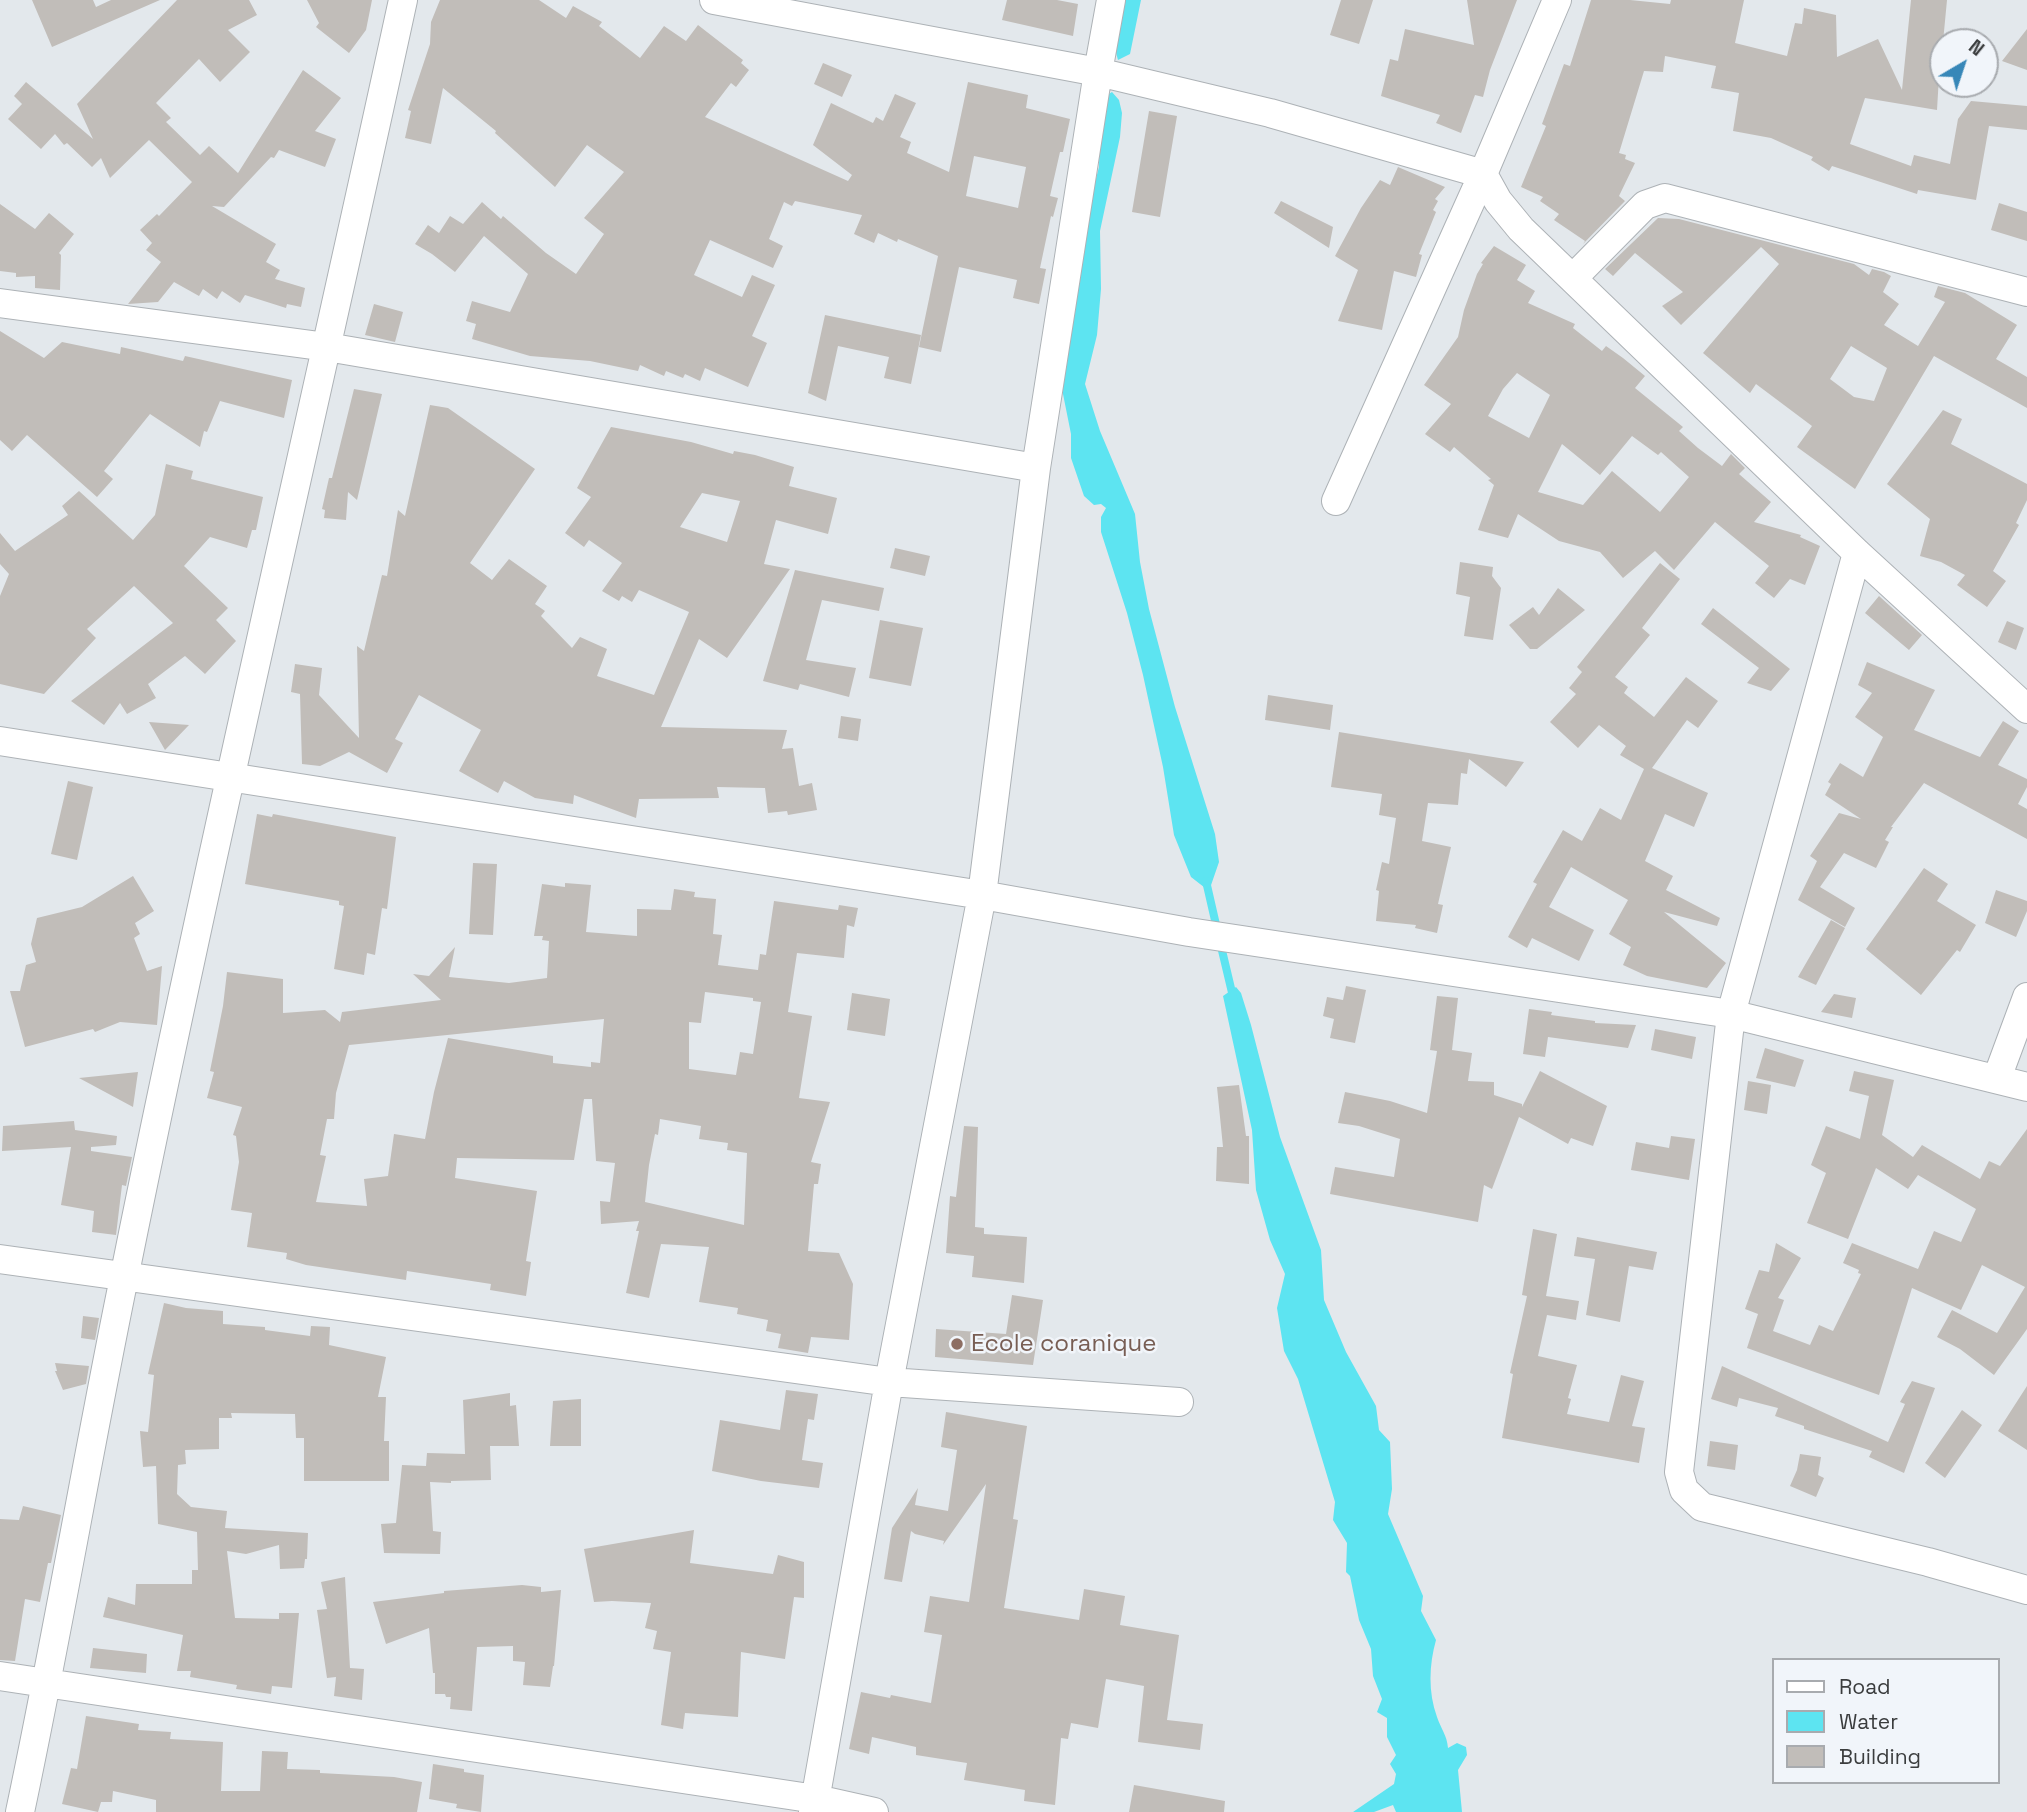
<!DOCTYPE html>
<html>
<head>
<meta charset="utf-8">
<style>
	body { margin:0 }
	#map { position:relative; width:2027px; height:1812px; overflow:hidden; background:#e3e8ec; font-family:"Space Grotesk",sans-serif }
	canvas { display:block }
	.legend { position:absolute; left:1772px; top:1658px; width:228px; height:126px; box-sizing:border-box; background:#f1f5fa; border:2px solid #a8abaf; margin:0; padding:9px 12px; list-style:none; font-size:21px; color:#3b3d3e }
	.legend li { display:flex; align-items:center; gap:14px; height:35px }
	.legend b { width:35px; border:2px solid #a8abaf }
	.north { position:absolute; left:1929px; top:28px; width:70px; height:70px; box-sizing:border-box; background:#f1f5fa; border:2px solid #a8abaf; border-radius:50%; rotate:39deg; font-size:19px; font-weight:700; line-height:28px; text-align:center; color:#3b3d3e }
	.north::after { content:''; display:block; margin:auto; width:24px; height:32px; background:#3787b8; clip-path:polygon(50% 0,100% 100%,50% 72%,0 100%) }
</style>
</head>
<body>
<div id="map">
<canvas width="2027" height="1812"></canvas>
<ul class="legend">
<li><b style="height:9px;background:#fff"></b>Road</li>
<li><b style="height:19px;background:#5de4f1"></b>Water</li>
<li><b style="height:19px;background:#c1bdb9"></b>Building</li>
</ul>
<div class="north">N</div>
</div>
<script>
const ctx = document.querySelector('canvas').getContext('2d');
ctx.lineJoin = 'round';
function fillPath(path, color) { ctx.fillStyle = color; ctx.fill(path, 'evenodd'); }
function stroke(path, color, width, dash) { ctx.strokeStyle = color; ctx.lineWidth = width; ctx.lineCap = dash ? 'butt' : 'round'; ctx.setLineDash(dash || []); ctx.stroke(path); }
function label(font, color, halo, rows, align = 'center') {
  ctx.font = font + ' "Space Grotesk",sans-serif'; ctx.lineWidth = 5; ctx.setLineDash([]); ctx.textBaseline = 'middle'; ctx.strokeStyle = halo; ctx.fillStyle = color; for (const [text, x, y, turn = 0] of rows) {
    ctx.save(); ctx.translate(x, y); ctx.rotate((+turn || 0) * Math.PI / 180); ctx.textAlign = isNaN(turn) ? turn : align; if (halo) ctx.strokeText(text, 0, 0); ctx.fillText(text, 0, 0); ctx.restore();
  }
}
const water = new Path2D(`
	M1121 0H1141L1130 54 1118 60 1113 42Z
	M1112 92 1119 100 1122 113 1120 137 1100 231 1101 289 1097 335 1085 384 1100 431 1135 514 1140 562 1149 609 1175 707 1215 834 1219 862 1209 891 1191 877 1174 835 1163 767 1143 675 1127 613 1101 532V517L1106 508 1101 504 1094 505 1084 496 1071 458V434L1062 389 1080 240 1099 167 1100 121 1104 97Z
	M1236 987 1241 993 1251 1025 1280 1137 1321 1250 1324 1300 1346 1352 1376 1406 1379 1430 1390 1442 1392 1489 1388 1514 1423 1596 1421 1611 1436 1640C1429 1665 1428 1692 1437 1717 1441 1729 1447 1735 1448 1748L1457 1743 1466 1747 1467 1755 1458 1770 1462 1812H1396L1393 1805 1374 1812H1353L1394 1784 1396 1774 1390 1764 1396 1755 1387 1737V1718L1377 1712 1382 1699 1373 1676 1371 1649 1359 1620 1350 1576 1346 1572 1347 1543 1333 1520 1335 1502 1298 1379 1284 1351 1277 1308 1285 1274 1270 1240 1256 1190 1252 1130 1223 996Z`);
const stream = new Path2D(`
	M1206 881 1217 929
	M1220 942 1234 1001`);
const building = new Path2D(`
	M32 0H93L96 7 111 0H160L52 47Z
	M177 0H249L257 15 228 30 250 52 220 82 199 59 156 103 171 118 166 122 200 155 209 146 238 173 303 70 341 98 315 131 336 139 325 167 279 150 274 158 271 157 224 207 212 206 276 244 266 262 280 270 275 279 305 288 301 307 287 304 286 308 245 295 240 303 222 291 217 299 203 289 199 296 174 282 158 302 128 304 161 262 146 250 152 243 140 230 157 214 159 216 192 182 149 140 110 178 101 158 92 167 67 143 64 145 55 134 41 149 8 119 22 104 14 96 26 82 93 139 77 104Z
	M307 0H372L366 30 349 53 316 27 319 23Z
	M440 0H539L566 18 573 6 602 22 599 26 640 58 664 26 686 41 698 25 743 60 741 63 749 70 736 87 731 83 705 117 848 181 852 175 813 145 831 103 873 123 876 117 883 121 895 94 916 103 900 137 911 142 907 153 949 172 968 82 1028 95 1026 108 1070 119 1063 152H1060L1050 196 1058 198 1053 217 1051 216 1040 268 1046 269 1039 304 1013 298 1017 280 959 267 941 352 919 347 938 256 898 239 897 242 878 233 874 243 854 234 862 215 795 201 792 206 784 202 769 239 783 246 773 268 710 240 694 275 742 297 752 275 775 285 752 336 767 343 748 387 705 368 700 381 685 374 683 378 666 371 664 376 640 365 638 371 590 361 530 356 472 339 476 324 466 321 472 301 510 312 528 274 484 236 455 272 432 254 415 244 428 225 439 233 450 216 463 224 482 202 501 219 503 216 546 253 576 274 604 234 584 218 624 172 587 145 555 187 495 133 496 131 443 88 431 144 405 138 411 111 408 110 430 44 431 22ZM974 156 1026 167 1018 208 966 196Z
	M1007 0H1057L1078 4 1073 36 1002 20Z
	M1341 0H1373L1359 44 1330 35Z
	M1467 0H1517L1490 70 1483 97 1475 95 1461 133 1436 123 1440 115 1381 96 1390 59 1398 61 1405 29 1474 45Z
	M1591 0H1630L1670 4 1671 0H1744L1735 43 1787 56 1795 23 1802 24 1804 8 1836 15 1837 57 1878 39 1902 90 1911 0H1947L1943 42H1941L1937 110 1865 98 1850 144 1911 166 1914 155 1950 164 1958 119 1971 101 2027 106V130L1989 126 1976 200 1918 190 1917 194 1832 166 1829 171 1811 160 1813 157 1771 138 1733 131 1739 93 1711 88 1716 66 1665 56 1663 72 1644 71 1619 153 1626 155 1625 159 1635 163 1619 196 1625 201 1583 244 1585 241 1554 220 1559 214 1540 201 1543 197 1521 187 1546 126 1542 124 1564 64 1570 66Z
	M2027 29V70L2002 61Z
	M823 63 852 75 842 97 814 84Z
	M1149 111 1177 116 1160 217 1132 212Z
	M1398 167 1445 187 1435 199 1438 201 1433 210 1436 212 1419 254 1422 255 1416 277 1394 271 1382 330 1338 321 1358 270 1335 256 1361 208 1380 180 1390 185Z
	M1281 201 1333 227 1329 248 1274 213Z
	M1999 203 2027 212V241L1991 230Z
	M0 204 35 229 49 213 74 234 59 253 61 255 60 290 35 288V276L16 277V273L0 271Z
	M1658 218 1679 219 1854 264 1869 275 1872 269 1884 272 1891 276 1883 292 1899 304 1884 325 1918 346 1945 302 1934 297 1938 286 1965 293 2017 325 1996 359 2027 377V408L1934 356 1855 489 1797 447 1812 426 1756 384 1750 393 1703 353 1779 264 1761 247 1681 325 1662 306 1683 292 1635 253 1613 276 1605 269ZM1851 346 1887 368 1874 401 1854 397 1830 379Z
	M1494 246 1526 265 1517 280 1535 291 1528 303 1575 324 1573 328 1602 351 1606 346 1623 358 1645 376 1635 388 1683 427 1679 431 1698 448 1722 466 1731 454 1745 468 1739 474 1771 502 1754 522 1801 535 1800 537 1820 546 1805 585 1790 579 1774 598 1755 583 1769 566 1715 522 1674 570 1655 551 1623 578 1600 552 1559 541 1518 514 1508 538 1478 530 1494 485 1488 480 1491 479 1454 447 1450 452 1425 434 1451 404 1424 385 1458 337 1464 310 1477 274 1483 264 1481 263ZM1517 373 1550 395 1529 438 1488 416 1503 389ZM1632 436 1658 455 1661 452 1689 477 1660 512 1612 471 1583 505 1538 492 1562 444 1600 475Z
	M374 304 403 312 395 342 365 335Z
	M825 315 921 335 911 384 884 378 889 357 838 346 826 401 808 393Z
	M0 331 44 358 62 342 120 354 121 347 183 361 185 356 292 380 284 418 220 401 207 432 204 431 200 447 150 414 104 471 113 479 97 497 27 435 12 451 0 440Z
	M354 389 382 394 357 500 348 492 346 520 324 518 325 510 322 509 329 478H332Z
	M430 405 448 408 535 469 470 563 492 580 509 559 547 586 535 604 545 611 541 616 572 648 580 637 607 649 597 676 654 695 689 612 639 590 632 602 622 596 619 601 602 591 622 563 589 540 584 547 565 533 591 497 577 488 611 427 691 442 733 454 734 451 755 455 794 467 789 486 837 498 828 534 776 520 764 564 790 569 727 658 699 639 661 727 787 730 782 749 793 748 799 786 812 783 817 810 788 815 787 811 768 813 765 788 717 787 719 798 639 799 636 818 574 795 573 804 535 798 504 781 498 793 459 771 481 730 419 695 395 739 403 743 387 773 349 752 320 766 302 764 300 694 291 692 295 664 322 668 319 695 359 738 357 646 364 651 382 575 387 576 398 510 405 516ZM702 493 740 501 727 542 680 527Z
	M1943 410 1962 419 1951 444 2027 484V500L2016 523 2019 525 1993 571 2006 581 1987 607 1957 585 1965 575 1941 562 1920 556 1930 519 1887 484Z
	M166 464 193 471 191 479 263 497 256 530H252L247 548 210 537 184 566 228 608 216 620 236 641 205 674 185 656 148 684 156 698 127 714 120 703 104 725 71 701 173 623 134 586 87 629 96 638 44 694 0 684V596L9 574 0 564V533L15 551 68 515 62 506 79 491 133 540 155 515Z
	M895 548 930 556 925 576 890 568Z
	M1460 562 1493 567 1492 576 1501 588 1493 640 1464 636 1470 597 1456 594Z
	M1660 563 1680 579 1642 628 1650 635 1615 677 1628 687 1624 693 1654 717 1686 677 1718 701 1698 728 1687 720 1652 768 1708 793 1694 827 1665 814 1645 861 1673 876 1666 890 1720 918 1717 926 1664 912 1726 963 1707 988 1647 976 1623 965 1631 947 1609 934 1628 900 1571 867 1549 907 1594 930 1579 961 1532 938 1527 948 1508 937 1537 884 1533 882 1563 830 1582 841 1600 808 1621 820 1644 769 1620 755 1626 746 1599 725 1578 748 1550 722 1576 694 1569 688 1582 672 1577 667Z
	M795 570 884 588 879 611 822 600 806 660 856 668 849 697 800 684 798 690 763 681Z
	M1558 588 1585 610 1537 649H1530L1509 625 1533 607 1539 615Z
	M1879 596 1922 635 1909 650 1865 613Z
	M1713 608 1790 669 1771 691 1747 683 1759 668 1701 624Z
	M880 620 923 628 911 686 869 678Z
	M2007 621 2024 628 2016 650 1998 642Z
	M1867 662 1935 690 1914 730 1980 757 2003 721 2019 731 1998 765 2027 779V787L2018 804 2027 809V839L1924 783 1891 827H1893L1885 840 1889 842 1876 868 1844 853 1820 887 1855 908 1845 927 1798 900 1817 861 1810 856 1839 813 1861 819 1825 795 1831 784 1828 782 1840 763 1863 777 1883 737 1855 717 1872 693 1858 685Z
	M1268 695 1333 705 1330 730 1265 720Z
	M841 716 861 719 858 741 838 738Z
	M149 722 189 725 165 750Z
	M1339 732 1524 762 1506 787 1469 759 1467 774 1461 773 1458 805 1428 803 1422 841 1451 847 1438 904 1443 905 1437 933 1415 928 1416 925 1376 921 1379 891 1376 890 1382 862 1389 864 1396 818 1379 815 1382 794 1331 787Z
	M68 781 93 787 77 860 51 854Z
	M257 814 272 817 273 814 396 837 387 909 382 908 375 955 367 953 364 975 334 969 344 906 339 905V901L245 884Z
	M473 863 497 864 493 935 469 934Z
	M1924 868 1948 884 1937 901 1976 925 1960 952 1957 950 1921 995 1866 949Z
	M133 876 154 911 135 923 140 934 134 938 147 971 162 966 157 1025 120 1022 95 1032 93 1029 25 1047 10 991H20L26 965 36 962 31 944 37 918 82 907Z
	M565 883 591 885 586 932 637 936V909L671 910 674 889 695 892 694 897 716 899 713 934 722 935 718 965 758 970 760 954 766 955 774 901 838 910 839 905 858 908 854 927 847 925 844 958 797 953 788 1012 812 1016 799 1098 830 1102 811 1162 821 1164 818 1184H814L808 1251 839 1253 853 1284 849 1340 811 1337 808 1353 778 1348 781 1334 766 1331 768 1320 737 1314 738 1308 699 1302 709 1247 661 1244 649 1298 626 1293 639 1231H636L639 1221 601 1224 600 1201 610 1202 615 1163 596 1161 592 1099H584L574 1160 457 1158 455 1178 537 1191 526 1261 531 1262 526 1296 490 1290 491 1284 407 1271 406 1280 306 1265 286 1259 287 1253 247 1247 252 1213 231 1210 239 1162 236 1136 233 1135 242 1107 207 1098 214 1072 210 1071 223 1006 227 972 283 979V1013L325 1010 340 1022 342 1012 441 1000 413 974 429 976 455 947 449 977 509 983 547 978 549 941 542 940 543 936H534L542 884 565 887ZM705 992 753 998V1001L761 1002 753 1054 740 1052 736 1075 689 1069V1022L701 1023ZM604 1019 600 1063 591 1062V1067L553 1063V1056L448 1038 434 1092 425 1139 394 1134 388 1176 364 1179 367 1206 316 1202 326 1156 320 1155 327 1119H334L336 1093 349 1045ZM660 1119 701 1126 699 1139 728 1143 727 1150 747 1153 744 1225 645 1202 649 1165 655 1134 658 1135Z
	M1996 890 2027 901V911L2016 937 1985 923Z
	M1831 920 1845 928 1816 985 1798 977Z
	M1346 986 1366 990 1355 1043 1330 1038 1334 1019 1323 1016 1327 997 1343 1000Z
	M852 993 890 999 885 1036 847 1030Z
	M1834 994 1856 998 1852 1018 1821 1012Z
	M1437 996 1458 998 1452 1050 1472 1053 1468 1081 1494 1082V1095L1522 1104V1107L1540 1071 1607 1106 1593 1146 1571 1138 1568 1144 1519 1117 1492 1189 1484 1185 1478 1222 1330 1194 1335 1167 1394 1177 1400 1139 1359 1126 1338 1123 1345 1092 1390 1101 1427 1113 1437 1051 1430 1050Z
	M1529 1009 1552 1012 1551 1015 1595 1021V1023L1636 1025 1628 1048 1548 1037 1545 1057 1523 1054Z
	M1655 1029 1696 1037 1692 1059 1651 1050Z
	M1765 1048 1804 1060 1795 1087 1756 1078Z
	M1854 1071 1894 1080 1882 1135 1913 1157 1922 1145 1980 1179 1989 1161 2000 1166 2027 1129V1329L1994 1375 1960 1349 1937 1337 1952 1310 1997 1333 2025 1287 1982 1265 1961 1310 1912 1288 1879 1395 1747 1348 1758 1314 1745 1309 1759 1270 1769 1272 1776 1243 1801 1258 1778 1298 1784 1300 1773 1331 1810 1345 1819 1325 1833 1331 1861 1274 1858 1273 1859 1270 1843 1263 1852 1243 1918 1269 1934 1231 1961 1242 1976 1209 1918 1175 1908 1189 1876 1168 1848 1239 1807 1223 1826 1173 1811 1165 1826 1126 1860 1139 1869 1096 1849 1091Z
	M138 1072 133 1107 79 1078Z
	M1748 1081 1771 1085 1767 1114 1744 1110Z
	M1239 1085 1246 1136H1249V1184L1216 1181 1217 1147H1223L1217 1087Z
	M74 1121 75 1130 117 1136 116 1145 91 1147V1151L132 1157 126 1186 122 1185 116 1235 92 1232 94 1211 61 1205 71 1147 2 1151 3 1126Z
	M964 1126 978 1127 975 1227 984 1228V1234L1027 1237 1024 1283 972 1277 974 1256 946 1253 950 1196 956 1197Z
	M1671 1136 1695 1139 1689 1180 1631 1170 1636 1142 1669 1148Z
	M1533 1229 1557 1234 1546 1296 1579 1301 1576 1320 1547 1315 1538 1356 1577 1365 1568 1398 1571 1399 1567 1414 1609 1422 1621 1375 1644 1381 1632 1426 1645 1428 1639 1463 1502 1438 1513 1374 1510 1373 1527 1296 1522 1295Z
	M1577 1237 1657 1252 1653 1270 1629 1266 1620 1322 1586 1315 1595 1259 1574 1256Z
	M1012 1295 1043 1300 1033 1365 935 1357 936 1329 1006 1334Z
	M164 1303 186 1308 223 1311V1324L265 1327V1330L310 1336 311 1326 330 1327 329 1345 386 1357 378 1397H386L384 1441H389V1481H304V1438H296L295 1414 231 1413 232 1418H219V1449L185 1450 186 1464 178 1465 177 1494 191 1507 227 1511 225 1528 308 1533 307 1559H305L304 1568 280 1569 279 1545 246 1554 227 1551 235 1618 279 1619V1613H299L292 1688 272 1686 271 1694 236 1689 237 1685 190 1677 191 1671H177L183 1635 103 1617 108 1597 135 1605 136 1584H192V1570H198L197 1532 158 1524 156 1466 143 1467 140 1431 148 1432 154 1375 148 1374Z
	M83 1316 99 1318 95 1340 81 1338Z
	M55 1363 89 1366 86 1384 63 1390 55 1371H57Z
	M1722 1366 1888 1442 1905 1404 1900 1402 1912 1381 1935 1388 1904 1473 1869 1457 1872 1451 1804 1429V1426L1775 1416 1778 1408 1739 1398 1737 1407 1711 1399Z
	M2027 1386V1450L1998 1431Z
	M786 1390 818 1394 814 1420 808 1419 802 1460 823 1463 819 1488 761 1481 712 1471 720 1420 780 1430Z
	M510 1393V1406L516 1405 519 1446H490L491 1480 451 1481V1483L430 1482 433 1531 441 1532 440 1554 384 1553 381 1524 396 1523 402 1465 426 1466 427 1453 465 1454 463 1400Z
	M581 1399V1446H550L553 1401Z
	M1962 1410 1982 1425 1945 1478 1925 1463Z
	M946 1412 1027 1426 1013 1519 1018 1520 1004 1608 1079 1620 1084 1589 1125 1596 1120 1625 1179 1635 1167 1720 1203 1724 1200 1750 1138 1742 1144 1686 1106 1679 1098 1728 1071 1723 1068 1739 1061 1738 1055 1805 1024 1801 1025 1790 964 1780 967 1763 916 1755V1747L872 1737 869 1754 849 1749 861 1692 890 1698 891 1695 931 1703 942 1635 924 1632 930 1596 969 1602 986 1484 943 1545 944 1541 915 1534 911 1531 902 1582 884 1579 892 1528 918 1488 915 1505 948 1511 957 1450 941 1447Z
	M1710 1441 1738 1445 1735 1470 1707 1466Z
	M1800 1454 1821 1457 1818 1475 1824 1478 1816 1497 1790 1486 1797 1470Z
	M23 1506 61 1515 51 1563H48L40 1602 25 1599 15 1661 0 1660V1519L19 1520Z
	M694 1530 690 1563 773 1574 778 1555 804 1562V1598L794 1597 785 1659 741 1652 738 1717 685 1713 683 1729 661 1725 671 1652 653 1649 657 1631 645 1628 651 1603 612 1601 594 1602 584 1549Z
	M345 1577 350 1668 364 1669 362 1700 334 1696 336 1677 327 1678 317 1610 327 1609 321 1582Z
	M522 1585 541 1587V1592L561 1590 554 1666H553L550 1687 523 1685 525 1662 513 1661V1646L477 1647 472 1711 450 1709 451 1697H446L445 1694H435V1673H433L429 1628 386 1644 373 1602 444 1593V1591Z
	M93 1648 147 1654 146 1673 90 1668Z
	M86 1716 139 1724 138 1730 171 1732 170 1739 223 1742 221 1791H260L262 1751 288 1752 287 1769 320 1770V1773L394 1777 422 1782 417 1812H156V1800L113 1791 112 1802H101L98 1812 62 1804 71 1768 77 1769Z
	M433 1764 464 1769V1772L484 1775 481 1812 456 1808 457 1804 429 1799Z
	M1134 1785 1225 1801 1224 1812H1129Z`);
const minor = new Path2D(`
	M714 0 1098 72 1270 113 1483 174 1498 201 1521 229 1857 553 2027 709
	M1573 278 1645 205 1665 198 2027 292
	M0 303 327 347 1036 468
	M1336 501 1483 174 1557 0
	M1857 553 1731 1014 1679 1472 1684 1490 1702 1507 1928 1562 2027 1590
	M0 741 982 895 1189 932 1731 1014 2027 1087
	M1997 1078 2027 997
	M0 1259 889 1382 1179 1402
	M0 1676 816 1799 874 1812
	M20 1812C58 1633 88 1452 125 1273 211 847 311 424 403 0
	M813 1812 889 1382 982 895 1036 468 1098 72 1111 0`);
const markers = [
	[957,1344,7,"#8d6e63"]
];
const educationNames = [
	["Ecole coranique",971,1344]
];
fillPath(water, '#5de4f1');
stroke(stream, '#5de4f1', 8);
fillPath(building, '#c1bdb9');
stroke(minor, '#adb2b6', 30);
stroke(minor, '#fff', 28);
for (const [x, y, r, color] of markers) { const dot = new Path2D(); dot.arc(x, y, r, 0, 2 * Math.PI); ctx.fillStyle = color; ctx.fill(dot); stroke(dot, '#f1f5fa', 2.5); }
label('24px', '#785e54', '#f1f5fa', educationNames, 'left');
</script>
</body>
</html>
